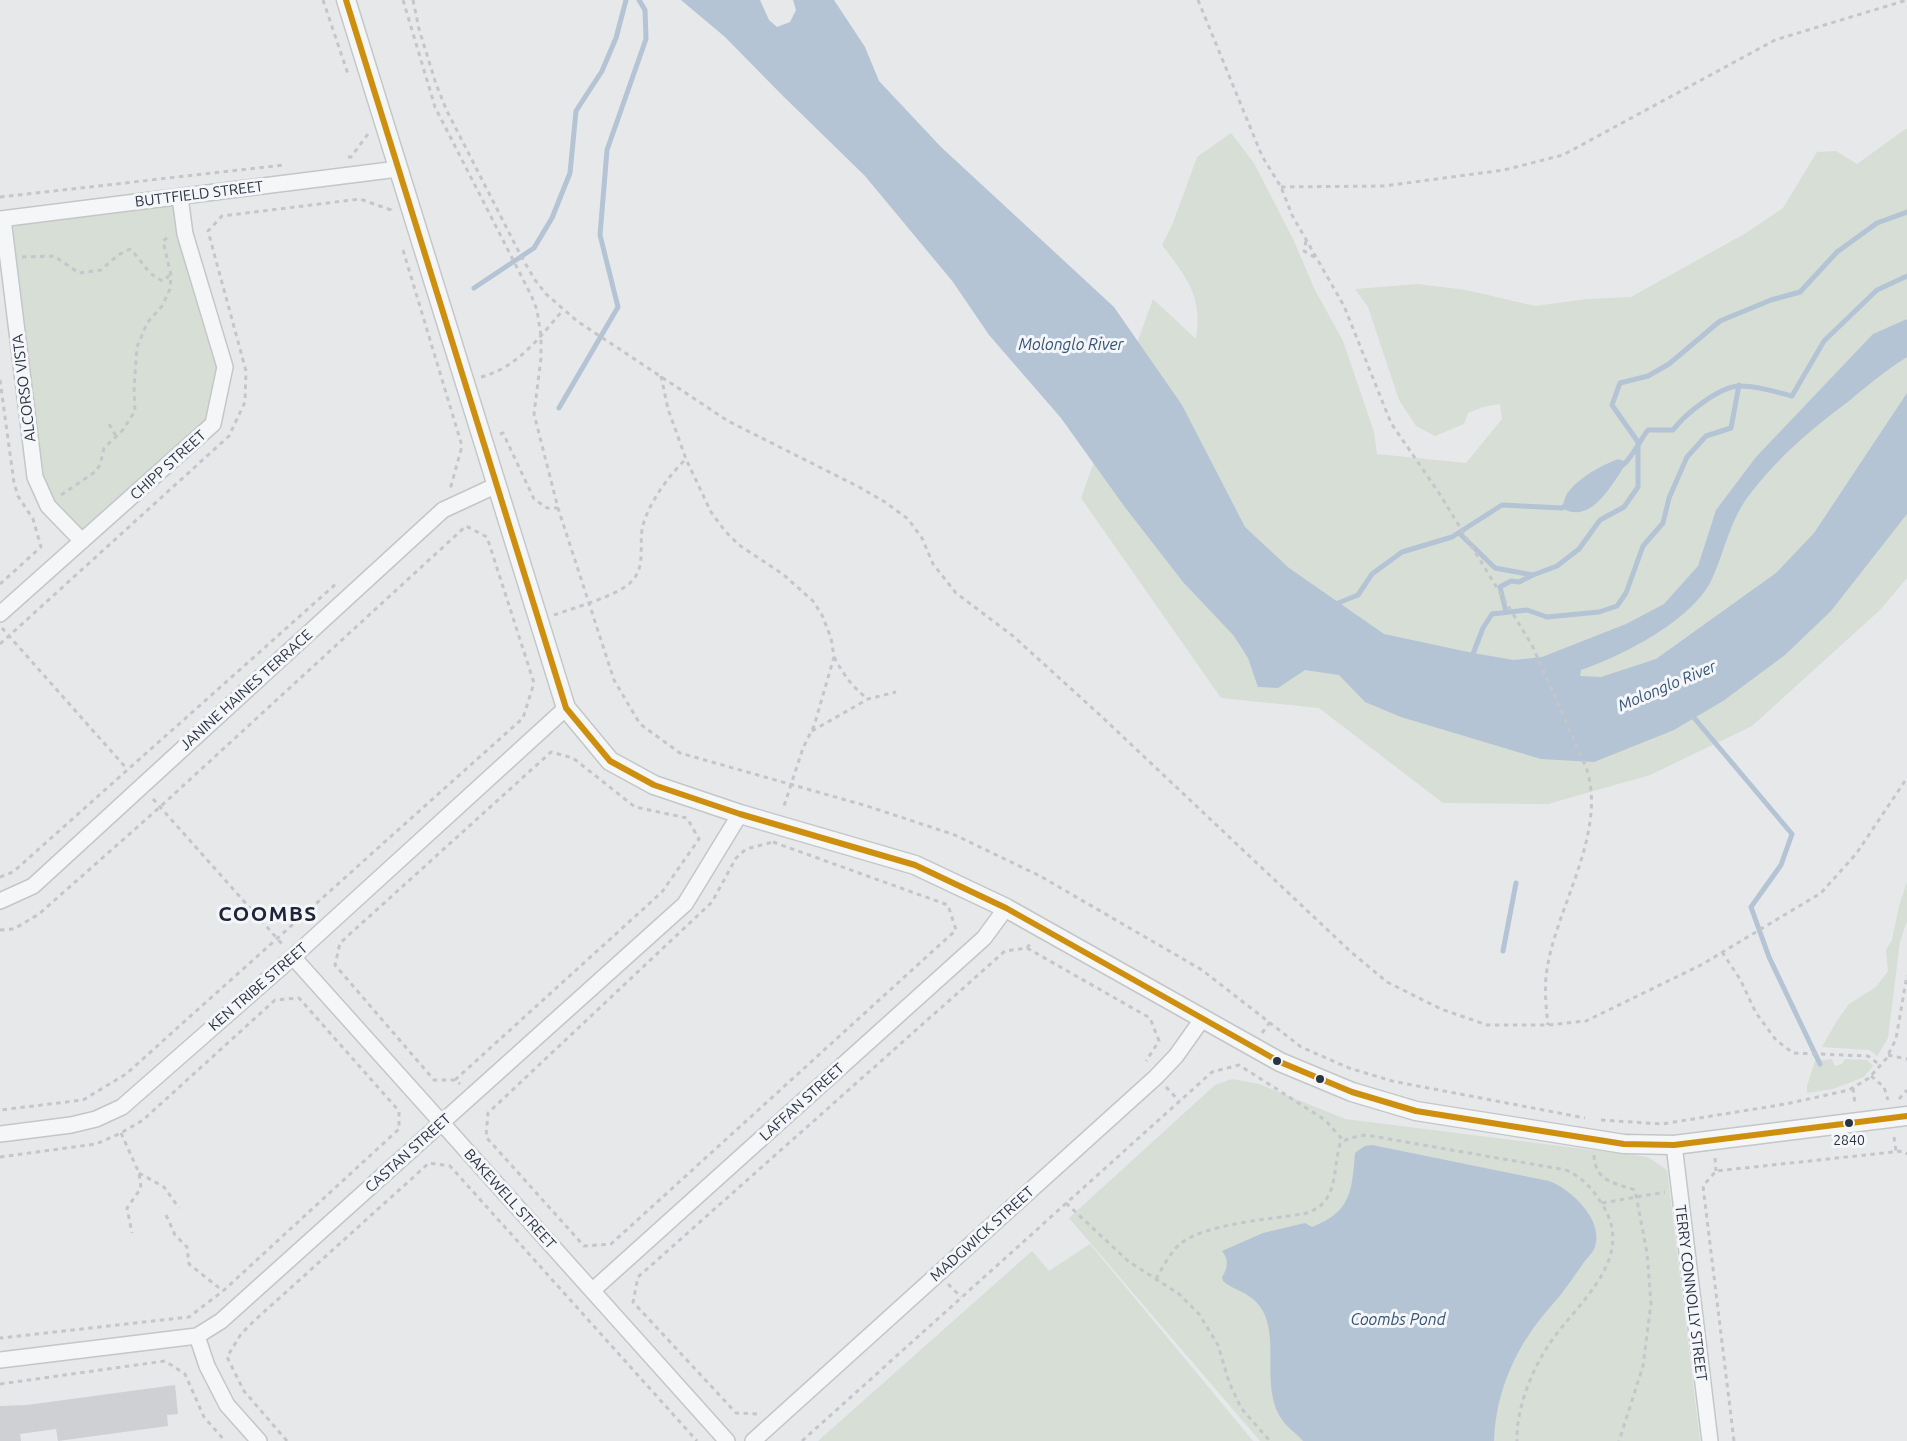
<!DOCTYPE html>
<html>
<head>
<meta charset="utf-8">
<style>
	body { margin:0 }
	canvas { display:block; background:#e6e8ea }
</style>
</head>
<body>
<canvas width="1907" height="1441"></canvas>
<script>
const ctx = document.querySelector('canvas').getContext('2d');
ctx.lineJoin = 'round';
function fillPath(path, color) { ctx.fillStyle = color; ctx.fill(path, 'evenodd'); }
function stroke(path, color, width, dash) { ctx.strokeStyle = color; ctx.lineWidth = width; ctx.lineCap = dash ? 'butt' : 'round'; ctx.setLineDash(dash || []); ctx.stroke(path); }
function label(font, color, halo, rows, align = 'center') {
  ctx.font = font + ' Ubuntu,sans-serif'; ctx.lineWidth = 6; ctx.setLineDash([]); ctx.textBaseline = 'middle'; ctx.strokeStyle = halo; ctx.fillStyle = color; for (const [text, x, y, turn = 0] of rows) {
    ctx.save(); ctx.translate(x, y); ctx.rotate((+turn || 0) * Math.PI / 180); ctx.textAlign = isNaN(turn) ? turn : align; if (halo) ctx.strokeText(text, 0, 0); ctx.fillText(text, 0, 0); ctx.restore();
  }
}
const green = new Path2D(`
	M1907 128V578L1880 610 1752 726 1650 775 1548 804 1443 803 1319 708 1221 698 1081 498 1153 299 1196 339C1203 295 1186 277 1162 245L1173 223 1197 157 1231 133 1254 163 1294 241 1315 290 1343 341 1374 432 1377 454 1466 463 1502 419 1500 404 1483 407 1468 413 1464 424 1435 436 1416 426 1399 400 1368 307 1355 289 1418 284 1466 290 1535 306 1587 299 1631 297 1746 233 1783 208 1817 152 1836 151 1857 164Z
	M180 197 225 367 213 424 82 541 35 477 3 219Z
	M1907 882V921L1900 941 1888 1038 1877 1056 1870 1050 1822 1047 1838 1019 1849 1004 1876 987 1888 971 1886 950 1892 940 1899 906Z
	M1832 1059 1835 1066 1842 1064 1845 1059 1867 1060 1873 1066 1864 1077 1833 1089 1807 1093V1086L1815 1061Z
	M1232 1079 1259 1084 1345 1119 1648 1157 1667 1170 1700 1441H1260L1069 1218 1215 1085Z
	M1090 1244 1253 1441H818L1032 1251 1049 1271Z`);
const water = new Path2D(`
	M681 0H760L769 20 777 27 790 22 796 10 793 0H834L865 47 879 81 941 147 1114 307 1182 405 1245 527 1289 568 1384 634 1473 653 1514 660 1542 657 1626 624 1664 604 1698 566 1716 510 1756 457 1873 334 1907 319V357C1886 370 1868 385 1849 401 1808 432 1779 456 1747 498 1729 523 1724 554 1711 581 1691 621 1622 656 1581 670L1580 676 1601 677 1656 659 1776 573 1814 533 1907 393V514L1831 611 1785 655 1723 701 1674 730 1594 762 1541 759 1401 717 1365 702 1339 675 1305 670 1278 688 1258 687 1248 658 1234 636 1183 582 1124 506 1061 418 989 335 953 282 865 176 781 94 725 37Z
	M1618 459 1627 462C1613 483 1591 526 1562 508 1564 503 1565 495 1569 491 1581 476 1601 466 1618 459Z
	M1372 1145 1549 1181C1571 1189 1604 1220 1595 1247 1593 1253 1585 1260 1582 1265 1572 1279 1563 1293 1552 1305 1517 1344 1496 1389 1494 1441H1303C1296 1433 1286 1427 1281 1418 1259 1383 1283 1331 1257 1303 1248 1292 1233 1290 1223 1281L1222 1277C1228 1268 1229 1260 1222 1251L1263 1233 1305 1223 1312 1227C1351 1212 1352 1191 1355 1153L1365 1146Z`);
const stream = new Path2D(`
	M474 288 534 248 552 218 570 173 576 111 602 71 616 38 626 0
	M559 408 618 307 600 235 607 150 646 39 645 10 639 0
	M1623 465C1632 458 1640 440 1648 430H1673C1685 414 1721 385 1741 386 1758 386 1776 392 1792 396L1824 341 1877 290 1907 276
	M1459 533 1495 568 1533 575 1557 566 1579 549 1600 520 1624 507 1638 487V442L1612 405 1620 383 1648 376 1669 364 1720 321 1771 300 1800 292 1837 252 1877 223 1907 212
	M1333 605 1358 595 1372 574 1402 552 1452 537 1502 505 1562 508 1567 505
	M1506 612 1500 587 1511 581 1519 582 1533 575
	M1471 659 1483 628 1492 614 1527 610 1547 617 1599 612 1617 606 1626 593 1643 546 1663 523 1669 498 1687 457 1706 436 1731 428 1739 385
	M1690 713 1792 834 1781 865 1751 907 1769 957 1820 1064
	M1503 951 1516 883`);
const building = new Path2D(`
	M175 1385 178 1414 167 1415 168 1426 58 1441 56 1429 20 1434 21 1441H0V1406L27 1405Z`);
const path = new Path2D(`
	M323 0 348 74
	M403 0 435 107 531 295 537 310 541 336V358L534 414 558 508 614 680 640 724 680 753 867 806 955 835 1040 876 1202 970 1301 1047 1349 1068 1392 1081 1585 1118
	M413 0 419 29 436 84 447 111 521 256 535 280 546 294 577 321 728 421 859 487 885 502 908 519 922 538 933 564 956 593 1013 636 1101 716 1351 952 1387 982 1441 1009 1487 1025H1548L1586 1021 1701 965 1821 893 1856 854 1907 778
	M1198 0 1262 156 1281 187 1292 215 1344 306 1391 423 1439 493 1532 645 1586 767C1608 832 1557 905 1547 969 1544 988 1546 1007 1548 1025
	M348 157H351L368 134
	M1281 187 1384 186 1504 170 1563 155 1775 40 1907 0
	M0 197 284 165
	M1306 241 1304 251 1316 258
	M403 250 462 446 451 486 446 489
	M22 257 54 256 79 273 101 270 118 255 130 249C144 262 145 273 163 281L170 275
	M661 376 668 409 686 459 711 512 725 531 739 545 784 575 813 601 822 615 831 638 834 657 814 726 803 748 783 809
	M481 377C517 368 540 337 563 310
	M0 380 14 483 18 496 33 519 41 547 0 584
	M109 424 116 436
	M500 434 503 433 534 499 547 508H558
	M61 495 95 472 100 465 104 448 122 431 135 411 134 388 137 347 147 323 162 306 170 289 171 275 163 241 168 237
	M554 615C573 608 617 596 631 582 647 566 638 545 643 525 649 503 669 475 686 459
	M2 628 127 769
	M0 644 229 436 245 402 246 371 208 231 222 216 360 199 391 210V212
	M834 657C844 675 852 687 868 699
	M812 731 868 699 896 692
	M153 799 282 944
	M773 842 948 905 956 930 611 1244 584 1246 486 1137 488 1113 712 902 736 858 746 849Z
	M0 877 13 872 337 583
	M0 930 14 929 39 914 160 807 466 526 487 537 534 683 523 718 126 1074 83 1100 0 1110
	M1027 948 1150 1018 1159 1041 1146 1061
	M1722 952 1740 979 1756 1013 1776 1040 1793 1053 1868 1056 1880 1065
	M1262 1033 1270 1022
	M1888 1055 1907 1059
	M1871 1076 1884 1087 1888 1100
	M455 1080 662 892 699 839 687 818 635 807 573 758 551 752 340 943 335 965 434 1080H455L460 1084
	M1166 1087 1179 1101
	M1853 1088 1855 1104
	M1899 1099 1907 1090
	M1601 1120 1662 1124 1786 1104 1849 1090 1869 1078 1886 1059 1896 1039 1907 975
	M121 1133 139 1173 141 1188 127 1208 132 1233
	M1894 1137 1896 1151
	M1594 1155C1595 1181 1614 1183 1635 1190L1647 1253 1651 1303 1643 1366 1619 1441
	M0 1157 96 1144 121 1133 143 1120 275 1000 299 998 399 1111V1129L223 1291 189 1317 0 1338
	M1715 1158 1716 1171
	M139 1173 164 1187 179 1208
	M1066 1203 1128 1261 1179 1294 1199 1314 1218 1345 1229 1382 1241 1408 1270 1441
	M1602 1203 1665 1192
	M166 1215 175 1235 187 1247 189 1264 223 1291
	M1156 1279C1163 1267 1170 1253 1180 1244 1204 1224 1270 1219 1303 1214 1339 1205 1332 1173 1340 1144L1349 1138 1366 1135 1566 1170C1583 1178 1592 1188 1602 1204 1638 1260 1575 1304 1548 1346 1531 1372 1516 1410 1517 1441
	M948 1284 961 1297
	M0 1384 165 1361 185 1374 204 1417 225 1441
	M757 1414 736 1413 633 1302 638 1277 1005 951 1027 948 1032 941
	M287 1441 244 1391 227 1357 241 1334 254 1321 429 1163 450 1166 697 1441
	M802 1441 1212 1072 1239 1065 1325 1120 1344 1141
	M1734 1441 1703 1186 1716 1171 1903 1151 1907 1154`);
const minor = new Path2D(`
	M0 219 398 169
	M3 219 35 477 48 506 82 541
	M0 614 213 424 225 367 185 234 180 197
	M0 901 33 886 443 510 497 485
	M293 957 727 1441
	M0 1134 71 1125 96 1119 122 1107 293 957 566 708
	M1674 1145 1710 1441
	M593 1290 984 938 1006 908
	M197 1336 207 1366 227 1405 259 1441
	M0 1360 197 1336 221 1321 685 904 740 814
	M753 1441 1156 1077 1176 1056 1203 1018`);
const tertiary = new Path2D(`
	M346 0 566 708 610 761 654 785 740 814 915 865 1006 908 1280 1062 1352 1092 1416 1111 1624 1144 1674 1145 1907 1116`);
const bus1 = new Path2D(`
	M346 0 566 708 610 761 654 785 740 814 915 865 1006 908 1280 1062 1352 1092 1416 1111 1624 1144 1674 1145 1907 1116`);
const markers = [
	[1277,1061,5,"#2b3445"],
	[1320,1079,5,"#2b3445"],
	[1849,1123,5,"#2b3445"]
];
const busNames = [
	["2840",1849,1140]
];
const streetNames = [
	["BUTTFIELD STREET",199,194,-7],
	["ALCORSO VISTA",24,388,-97],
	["CHIPP STREET",168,465,-42],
	["JANINE HAINES TERRACE",246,690,-42],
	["KEN TRIBE STREET",258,987,-41],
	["LAFFAN STREET",802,1102,-42],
	["CASTAN STREET",408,1153,-42],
	["BAKEWELL STREET",510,1199,48],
	["MADGWICK STREET",982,1234,-42],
	["TERRY CONNOLLY STREET",1691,1293,83]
];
const waterNames = [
	["Molonglo River",1071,345],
	["Molonglo River",1667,686,-23],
	["Coombs Pond",1398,1320]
];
const districtNames = [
	["COOMBS",268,914]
];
fillPath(green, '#d6ded6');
fillPath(water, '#b4c4d5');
stroke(stream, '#b4c4d5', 5);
fillPath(building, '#ced0d3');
stroke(minor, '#c4c6c8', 18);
stroke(tertiary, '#c4c6c8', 21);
stroke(path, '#c5c6ca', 3, [4.5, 4.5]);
stroke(minor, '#f5f6f7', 15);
stroke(tertiary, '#f5f6f7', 18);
stroke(bus1, '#ce8f0e', 6);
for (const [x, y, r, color] of markers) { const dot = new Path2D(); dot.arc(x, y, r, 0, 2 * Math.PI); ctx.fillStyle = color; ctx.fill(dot); stroke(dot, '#f4f6f9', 2); }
label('14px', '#2b3445', '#f4f6f9', busNames);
label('15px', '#2b3445', '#f4f6f9', streetNames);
label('italic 16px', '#34527a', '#f4f6f9', waterNames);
ctx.letterSpacing = '1.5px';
label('bold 21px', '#1d2536', '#f4f6f9', districtNames);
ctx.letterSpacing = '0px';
</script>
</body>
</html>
